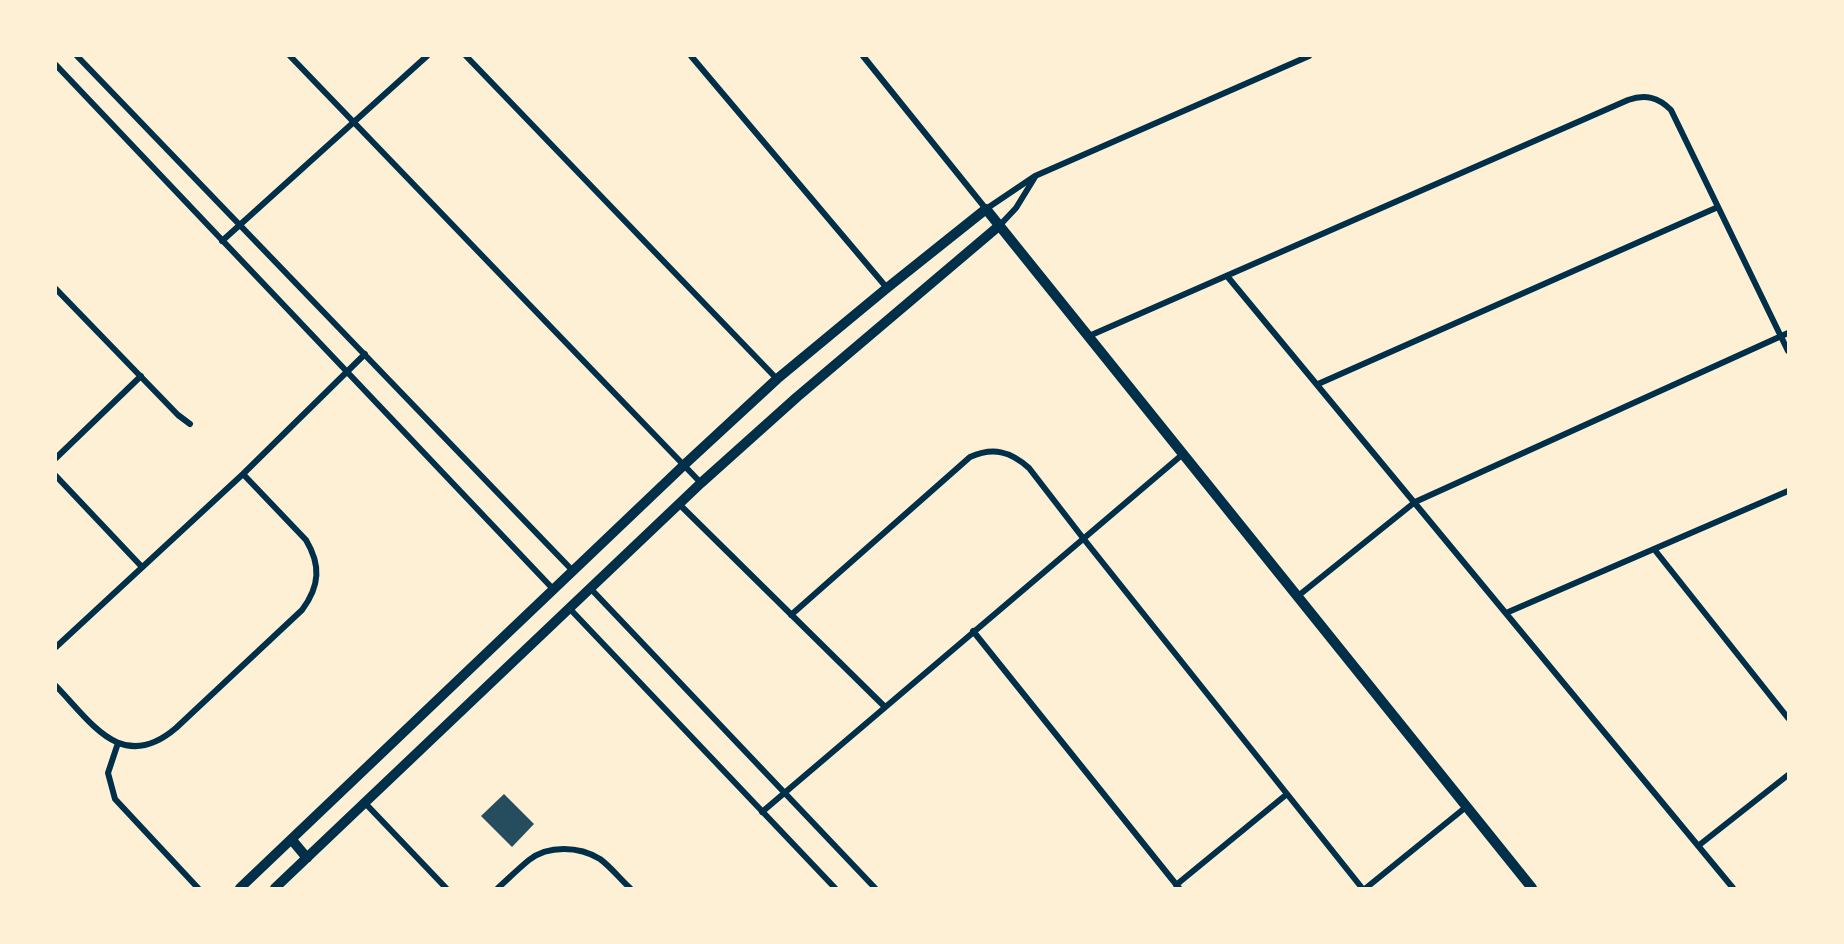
<!DOCTYPE html>
<html>
<head>
<meta charset="utf-8">
<style>
	body { margin:0 }
	#map { position:relative; width:1844px; height:944px; overflow:hidden; background:#fdf0d5; font-family:"Varela Round",sans-serif }
	canvas { display:block }
	.frame { position:absolute; inset:0; border:57px solid #fdf0d5; pointer-events:none }
</style>
</head>
<body>
<div id="map">
<canvas width="1844" height="944"></canvas>
<div class="frame"></div>
</div>
<script>
const ctx = document.querySelector('canvas').getContext('2d');
ctx.lineJoin = 'round';
function fillPath(path, color) { ctx.fillStyle = color; ctx.fill(path, 'evenodd'); }
function stroke(path, color, width, dash) { ctx.strokeStyle = color; ctx.lineWidth = width; ctx.lineCap = dash ? 'butt' : 'round'; ctx.setLineDash(dash || []); ctx.stroke(path); }
const building = new Path2D(`
	M504 794 534 824 512 847 481 816Z`);
const minor = new Path2D(`
	M77 56 573 571
	M290 56 701 483
	M466 56 777 379
	M691 56 887 288
	M863 56 986 209 1035 176 1309 56
	M56 65 554 590
	M1000 225 1016 208 1035 177
	M222 241 427 56
	M1227 276 1733 888
	M56 289 178 415 190 424
	M1089 336 1628 100C1645 94 1658 97 1671 110L1788 351
	M1318 384 1718 207
	M56 458 141 376
	M56 476 142 567
	M679 504 885 707
	M1654 549 1788 718
	M591 589 875 888
	M1298 596 1415 502 1788 333
	M570 609 835 888
	M1506 613 1788 491
	M791 615 970 457C993 447 1010 451 1029 468L1083 538 1362 888
	M973 631 1179 888
	M56 647 243 474 365 354
	M56 686C92 723 122 774 176 728L302 610C320 586 321 565 306 540L243 474
	M118 743 108 773 115 799 198 888
	M365 803 446 888
	M762 812 1183 454
	M1698 846 1788 775
	M1176 885 1287 794
	M498 888C508 879 518 869 529 860 548 845 579 846 600 859 611 867 620 879 630 888
	M1366 888 1466 807`);
const tertiary = new Path2D(`
	M292 840 307 858
	M240 888 684 465 777 379 887 288 986 209 1532 888
	M275 888 701 483 797 397 1000 225`);
fillPath(building, '#264d5e');
stroke(minor, '#003049', 6);
stroke(tertiary, '#003049', 10);
</script>
</body>
</html>
